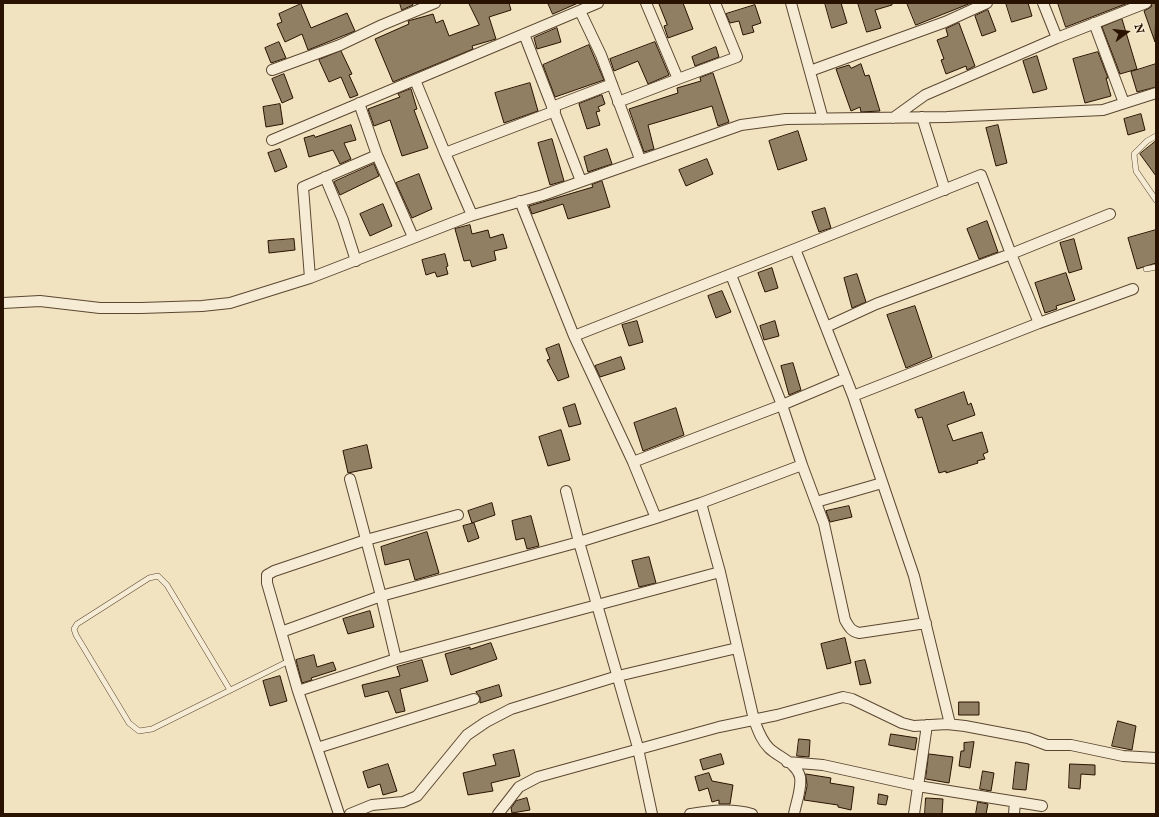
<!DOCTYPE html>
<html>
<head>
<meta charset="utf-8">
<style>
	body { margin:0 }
	#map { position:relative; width:1159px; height:817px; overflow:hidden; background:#f1e2c0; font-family:"IM FELL English",serif }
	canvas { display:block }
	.frame { position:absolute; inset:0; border:4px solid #291300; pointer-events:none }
	.north { position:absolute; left:1107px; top:12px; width:40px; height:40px; -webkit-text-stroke:3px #f6ecd6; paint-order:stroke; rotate:75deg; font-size:11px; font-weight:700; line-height:16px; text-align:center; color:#291300 }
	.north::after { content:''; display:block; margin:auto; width:14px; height:18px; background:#291300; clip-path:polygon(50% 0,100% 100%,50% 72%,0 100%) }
</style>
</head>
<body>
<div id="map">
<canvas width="1159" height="817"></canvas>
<div class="frame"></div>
<div class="north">N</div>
</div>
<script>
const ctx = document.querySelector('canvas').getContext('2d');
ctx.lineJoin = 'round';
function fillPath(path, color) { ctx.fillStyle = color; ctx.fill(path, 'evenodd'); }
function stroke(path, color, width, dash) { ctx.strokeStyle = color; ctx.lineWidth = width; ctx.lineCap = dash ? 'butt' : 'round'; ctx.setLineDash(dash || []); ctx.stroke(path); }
const building = new Path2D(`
	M400 3H412L413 5 402 10Z
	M469 3H509L511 10 489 17 496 39 472 46 473 49 393 82 375 39 409 24 408 21 433 14 436 23 443 20 449 36 479 25Z
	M548 3H578L553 14Z
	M659 3H683L693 29 668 38 664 26 667 25Z
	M825 3H841L847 23 832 28Z
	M858 3H892V5L875 10 881 28 867 32Z
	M907 3H971L916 25Z
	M1006 3H1028L1032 16 1012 22Z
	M1058 3H1128L1066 27Z
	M1152 3H1156L1155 42 1144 11 1151 7Z
	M301 4 311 28 347 13 355 31 308 50 302 34 285 42 277 24 282 22 279 14Z
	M755 5 761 23 752 26 754 32 743 35 739 21 730 23 726 14Z
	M988 10 996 31 982 36 975 16Z
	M1122 19 1137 69 1120 74 1102 27Z
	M959 23 975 66 967 70 966 66 946 74 941 60 944 59 937 40 948 36 946 29Z
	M557 28 561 42 537 49 534 38Z
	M279 42 286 58 271 63 265 48Z
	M655 42 669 75 648 84 638 61 614 71 610 59Z
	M589 45 604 80 555 97 543 65Z
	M716 47 719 57 695 66 692 57Z
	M341 51 352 74 349 75 358 95 350 98 341 77 329 82 319 60Z
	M1098 52 1108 78H1106L1111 96 1085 103 1073 59Z
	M1037 56 1047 89 1033 93 1023 61Z
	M861 64 865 76 869 75 880 111 861 112 860 107 851 111 836 69 849 65 851 68Z
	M1156 64V87L1137 92 1131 72Z
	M713 73 729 122 718 126 712 106 648 125 654 149 644 152 629 109 678 93 677 88 701 81 700 78Z
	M284 74 293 98 282 103 272 79Z
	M530 83 538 111 504 123 495 93Z
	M411 89 417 109 414 110 428 148 402 156 390 120 374 126 368 109 400 97 398 94Z
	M602 95 605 104 598 107 600 111 596 112 600 125 587 129 579 104Z
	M280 104 283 124 266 127 263 107Z
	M1141 114 1145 130 1128 135 1124 119Z
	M351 125 356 140 344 143 351 159 340 164 333 150 309 157 304 138 314 135 315 137Z
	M998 125 1007 163 996 166 986 128Z
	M798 131 807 160 778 170 769 141Z
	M552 139 564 181 550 185 538 143Z
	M1156 141V176L1140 154Z
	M280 149 287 167 275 172 268 153Z
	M607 149 612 164 588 172 584 157Z
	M707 159 713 174 686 186 679 170Z
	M374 164 379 176 340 195 334 182Z
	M419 174 432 209 412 218 396 183Z
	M602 181 610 207 568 219 563 204 532 214 529 206 593 187 592 185Z
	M383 204 392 226 370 236 360 214Z
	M825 208 831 228 819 232 812 212Z
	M987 221 998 252 979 259 967 229Z
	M470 225 472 234 488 230 490 238 503 234 507 248 494 251 496 260 472 267 470 260 464 261 455 229Z
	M1156 230V263L1137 269 1128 238Z
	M294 239 295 250 269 253 268 241Z
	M1074 239 1082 269 1069 273 1060 243Z
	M445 254 448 266 446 267 448 274 437 277 435 272 426 275 422 260Z
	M772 268 778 288 765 292 758 273Z
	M1066 273 1075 300 1056 306 1057 309 1045 313 1035 283Z
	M857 274 866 302 852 308 844 278Z
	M722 291 731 312 716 318 708 296Z
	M915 306 932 357 906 368 887 315Z
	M637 321 643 342 629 346 622 325Z
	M775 321 779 336 764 340 760 326Z
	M559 344 569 377 558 381 547 360 550 359 546 349Z
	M621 357 625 369 600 377 595 366Z
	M793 363 801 390 789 395 781 366Z
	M964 392 968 405 971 403 975 415 947 425 953 441 982 432 988 452 983 454 985 459 977 461 978 463 946 473V471L939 473 922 417 918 418 915 410Z
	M575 404 581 424 569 427 563 408Z
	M676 408 684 435 643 451 634 423Z
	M561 430 570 460 548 466 539 437Z
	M367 445 372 468 348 473 343 451Z
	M492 503 495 515 472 523 468 511Z
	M849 506 852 517 830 522 826 511Z
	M531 516 539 546 527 549 524 538 516 540 512 521Z
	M474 523 479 538 468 542 463 526Z
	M427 532 439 573 415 580 409 559 385 565 381 547Z
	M649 557 656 583 639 587 632 561Z
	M370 611 374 627 348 634 343 619Z
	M845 638 851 663 827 669 821 644Z
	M491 643 497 659 451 675 445 654 470 647V649Z
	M314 655 317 667 333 662 336 670 311 678 312 680 302 683 296 660Z
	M422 660 428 681 400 689 405 711 396 713 388 691 365 697 362 685 400 676 397 667Z
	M865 660 871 683 860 685 855 662Z
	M280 676 287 701 270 706 263 681Z
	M499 685 502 696 480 703V697L476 692Z
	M959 702H979V715H959Z
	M1118 721 1136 726 1132 750 1112 746Z
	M891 734 917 738 915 750 889 745Z
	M799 739 810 740 809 757 797 756Z
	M974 742 970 768 959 766 961 751H964V743Z
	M514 750 520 776 491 783 493 791 468 795 463 773 496 765 493 755Z
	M721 754 724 764 703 770 700 760Z
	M929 754 953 757 949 783 926 779Z
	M1016 762 1029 764 1026 790 1013 789Z
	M388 764 397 791 383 795 380 784 368 788 363 772Z
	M1070 764 1095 765V775L1081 774 1080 789 1069 788Z
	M983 771 994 773 991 791 980 789Z
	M709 773 712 781 733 785 730 804H719V800L712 802 708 788 699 791 695 777Z
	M806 774 831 778 830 783 854 787 851 810 838 807V805L804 800 807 786Z
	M879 794 888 796 886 805 878 804Z
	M527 798 530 810 512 813 511 808 516 801Z
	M926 798 943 799 942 814H925Z
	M978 802 988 804 986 814H976Z`);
const lane = new Path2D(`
	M1156 136 1147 141 1134 154 1136 171 1156 200
	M1146 269 1156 267
	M230 690 167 585 158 576 149 578 77 624 74 629 76 635 129 723 139 731 152 729 289 661`);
const street = new Path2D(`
	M791 3 823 119
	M580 11 601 55 640 159
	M1094 23 1124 103
	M524 34 581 181
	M1057 38 1146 3
	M272 70 340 45 382 25 435 3
	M810 71 945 22 987 3
	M678 79 737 57 715 3
	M415 80 445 153
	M618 102 678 79 646 3
	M552 107 612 84
	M922 117 945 190
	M893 118 925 95 1057 38 1043 3
	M272 140 598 3
	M377 155 413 237
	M325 177 343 220 356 261
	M520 201 574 336 633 462 656 518 579 542 637 744 652 814
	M472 215 445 153 555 111
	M795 249 981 175 1011 254 1110 214
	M731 275 782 405 802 465
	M310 278 303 187 377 155 359 103
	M3 303 40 301 100 308H141L202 306 230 303 310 278 470 216 543 195 741 125 786 119 947 117 1103 110 1156 93
	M826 327 876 304 1011 254 1039 323 1133 289
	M574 336 795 249 853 396 914 576 950 724
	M853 396 1039 323
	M633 462 782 405 846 378
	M350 479 381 596 579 542 566 491
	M816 502 882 483
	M701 503 802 465 824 524 845 620C849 627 851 631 859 633L926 623
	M656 518 701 503 720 572 754 720C758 730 761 740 769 748 778 757 797 763 800 777 802 788 796 803 794 814
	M281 632 381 596 396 659
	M298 691 396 659 720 572
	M317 748 474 699
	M787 762 823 765 918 786 1042 806
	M339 814 298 691 267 583V575L274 571 366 540 458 515
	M350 814 372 805 403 802 417 796 467 735 486 722 511 709 618 676 737 648
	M498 814 519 787 538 777 719 727 777 715 843 697 852 699 902 723 914 726 947 724 965 726 1028 738 1047 745H1071L1123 756 1156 758
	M690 814C711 811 731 808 752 814
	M914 814 927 725
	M1014 814 1015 802`);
fillPath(building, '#917f64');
stroke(building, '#291300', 1);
stroke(lane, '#5b4730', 6);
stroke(street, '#5b4730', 12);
stroke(lane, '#f6ecd6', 5);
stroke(street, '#f6ecd6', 10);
</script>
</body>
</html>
